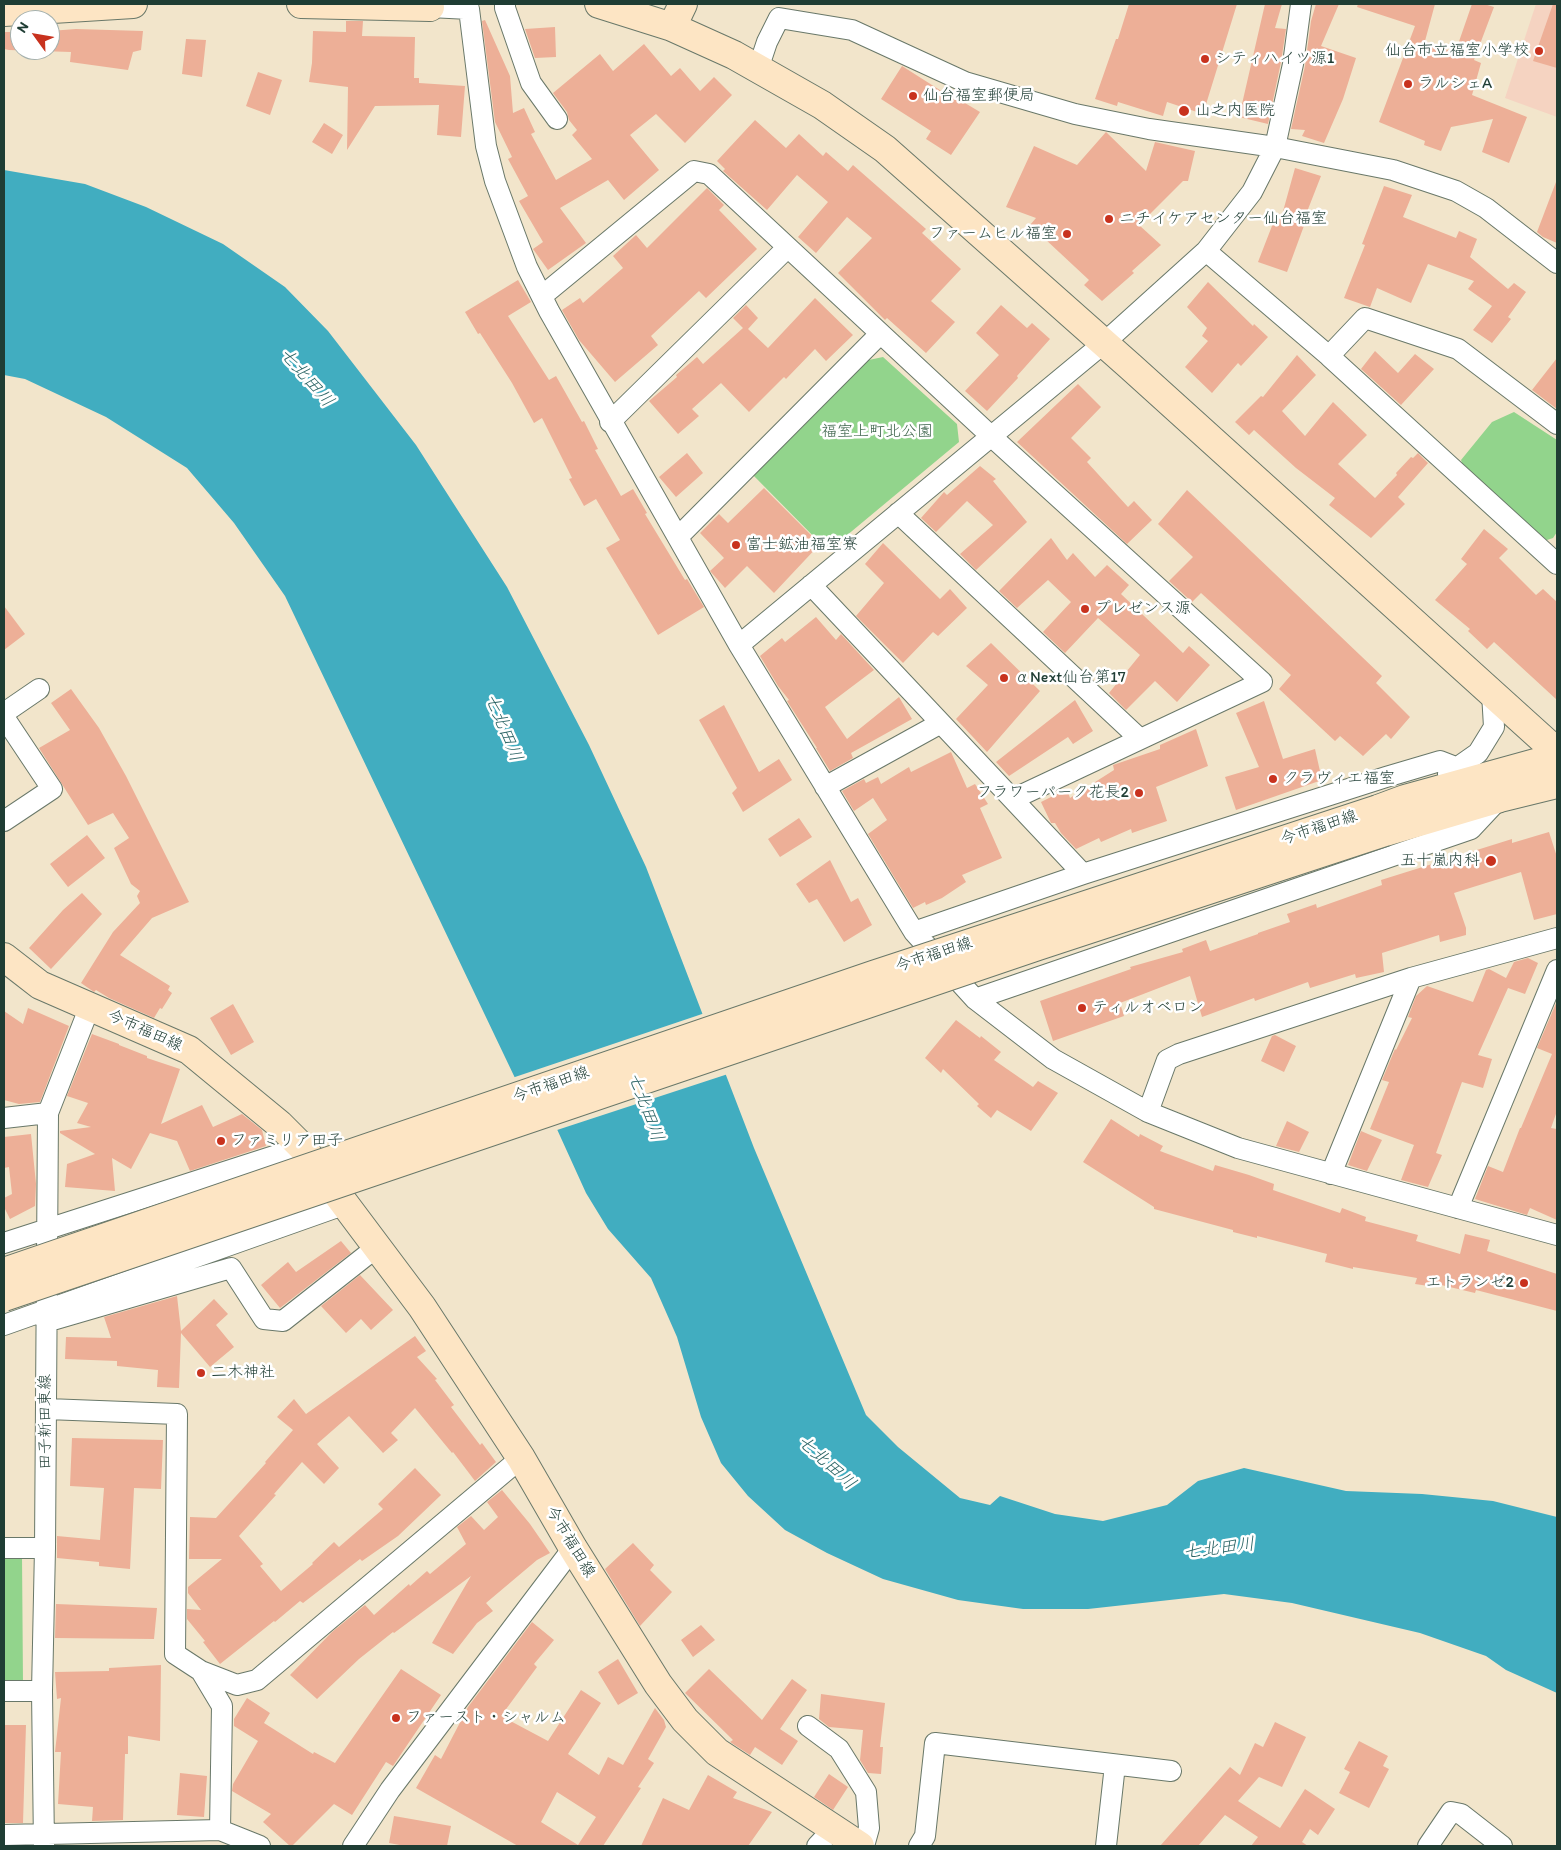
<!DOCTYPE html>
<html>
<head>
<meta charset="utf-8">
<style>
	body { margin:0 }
	#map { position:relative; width:1561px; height:1850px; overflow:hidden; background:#f2e5cb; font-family:Itim,sans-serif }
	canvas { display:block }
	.frame { position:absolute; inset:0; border:5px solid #1f3d34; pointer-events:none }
	.north { position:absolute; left:10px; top:10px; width:50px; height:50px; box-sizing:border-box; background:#fff; border:1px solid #a5b1ae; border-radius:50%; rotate:302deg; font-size:14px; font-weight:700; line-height:20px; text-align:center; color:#1f3d34 }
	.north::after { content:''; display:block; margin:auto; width:18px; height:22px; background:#c8321e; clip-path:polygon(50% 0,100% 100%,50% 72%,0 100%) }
</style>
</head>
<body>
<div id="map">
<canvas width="1561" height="1850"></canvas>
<div class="frame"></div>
<div class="north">N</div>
</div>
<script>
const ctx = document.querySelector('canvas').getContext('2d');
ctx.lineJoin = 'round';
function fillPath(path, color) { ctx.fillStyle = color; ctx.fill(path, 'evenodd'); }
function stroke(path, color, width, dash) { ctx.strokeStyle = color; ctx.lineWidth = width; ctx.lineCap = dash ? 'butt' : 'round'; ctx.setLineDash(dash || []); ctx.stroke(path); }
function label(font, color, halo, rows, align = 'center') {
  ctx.font = font + ' Itim,"Klee One",sans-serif'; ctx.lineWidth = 5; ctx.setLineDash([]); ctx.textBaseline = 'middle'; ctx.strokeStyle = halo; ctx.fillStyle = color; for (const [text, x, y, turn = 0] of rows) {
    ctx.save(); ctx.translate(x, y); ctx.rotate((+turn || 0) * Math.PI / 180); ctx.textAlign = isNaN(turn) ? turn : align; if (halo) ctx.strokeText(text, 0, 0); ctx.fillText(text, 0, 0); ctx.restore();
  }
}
const built = new Path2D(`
	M1536 4H1557V117L1505 98Z`);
const green = new Path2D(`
	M883 357 957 424 959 442 828 551 752 474 864 361Z
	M1514 412 1557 440V532L1553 538 1541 542 1466 475 1461 460 1492 422Z
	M22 1555 23 1684H4V1556Z`);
const water = new Path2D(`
	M4 170 85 184 146 207 223 244 285 287 328 331 416 445 507 587 589 745 646 867 754 1148 866 1415 898 1447 960 1498 990 1505 1000 1496 1055 1514 1103 1521 1167 1505 1198 1481 1244 1468 1346 1491 1422 1494 1493 1501 1557 1517V1693L1506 1670 1486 1656 1420 1633 1292 1603 1224 1594 1088 1609H1023L958 1600 883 1579 827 1553 785 1530 748 1496 721 1463 701 1417 677 1337 651 1278 608 1229 586 1193 536 1083 515 1078 285 596 234 523 187 468 106 417 25 379 4 375Z`);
const pier = new Path2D(`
	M705 1013 728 1074 554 1131 534 1085 514 1080 512 1078Z`);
const building = new Path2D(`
	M1129 4H1237L1203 114 1167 102 1163 116 1118 102 1117 106 1095 99 1116 39H1118Z
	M1265 4H1282L1275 28 1286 29 1281 62 1268 124 1239 117Z
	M1316 4H1339L1321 46 1356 58 1343 99 1324 143 1302 136 1305 130 1291 129 1305 66 1311 21Z
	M1358 4H1435L1425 41 1455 53 1472 4H1484L1494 7 1474 60 1481 63 1472 95 1527 117 1509 163 1482 152 1493 119 1451 127 1441 151 1424 145 1425 141 1379 122 1415 26 1357 7Z
	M1553 4H1557V68L1533 61Z
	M485 20 510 76 513 113 524 108 535 132 531 134 556 180 592 159 572 135 577 130 569 120 567 112 553 93 600 54 613 71 644 44 671 76 680 68 700 91 714 77 732 95 685 143 656 114 630 135 659 170 624 200 608 180 560 208 586 243 548 270 533 249 543 242 519 201 528 196 508 159 512 157 495 122 482 21Z
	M346 21H363L362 36 415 37 414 78H419V83L465 86 461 137 437 135 439 105 375 106 347 150 348 87 309 82 312 63 313 31 346 32Z
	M555 27 556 57 535 58 525 29Z
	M76 29 143 31 141 50 133 52 128 70 70 62 71 52 9 50 4 49V32H20V50H50V31Z
	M186 39 206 40 202 77 182 74Z
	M902 66 954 99 955 97 980 112 951 155 926 139 931 131 881 99Z
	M258 72 282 80 270 115 246 106Z
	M755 120 786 148 799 134 823 156 826 152 848 171 853 165 926 229 922 233 961 269 931 301 955 322 926 353 887 318 885 320 838 273 872 238 847 217 816 253 798 237 828 202 797 175 767 210 723 171 725 169 717 161Z
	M324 123 343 135 332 154 312 142Z
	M1106 132 1146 171 1155 142 1195 151 1188 181H1183L1139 225 1161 245 1132 271 1134 273 1102 301 1084 285 1089 280 1030 225 1036 218 1006 207 1034 146 1077 165Z
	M1295 168 1321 176 1303 222 1305 223 1287 272 1258 262 1277 213 1282 215Z
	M1556 182H1557V243L1543 237 1537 232Z
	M1384 186 1412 195 1403 217 1456 238 1459 231 1477 239 1470 257 1508 289 1514 283 1526 292 1508 317 1511 319 1492 343 1473 330 1492 306 1468 289 1474 281 1428 264 1411 303 1377 288 1370 307 1344 298 1365 245 1362 244Z
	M707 188 724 205 719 210 757 249 706 298 699 291 651 336 658 345 615 382 579 340 562 310 580 298 583 303 623 268 613 256 636 235 647 248Z
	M518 280 531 302 508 316 549 380 556 376 582 422 584 421 598 449 595 450 621 496 633 489 647 513 645 514 685 580 687 579 704 607 658 635 606 548 620 540 596 499 584 506 569 479 572 478 542 418 534 423 512 383 480 333 478 334 465 312Z
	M1208 282 1253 326 1254 324 1268 337 1241 366 1238 363 1212 393 1185 367 1208 341 1202 336 1207 328 1187 307Z
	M815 298 853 335 826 361 815 349 786 379 784 377 749 412 721 383 692 409 699 416 678 434 649 401 677 377 676 375 697 357 703 364 743 328 733 318 746 305 758 318 748 329 768 348Z
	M1001 305 1027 328 1032 323 1050 339 1017 376 1018 378 987 411 965 391 999 355 976 333Z
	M1375 351 1398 373 1415 354 1434 369 1401 405 1361 369Z
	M1297 355 1316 375 1282 411 1305 436 1333 402 1367 435 1338 464 1375 498 1397 475 1396 473 1411 457 1413 458 1418 453 1428 463 1398 497 1405 504 1371 538 1329 505 1335 498 1296 468 1254 430 1249 435 1235 422 1261 396 1263 397Z
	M1557 358V409L1532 390Z
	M1078 384 1101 407 1071 438 1091 458 1087 462 1128 507 1134 501 1152 520 1127 544 1017 442Z
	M687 453 703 473 676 497 659 477Z
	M980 466 996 479 993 481 1027 522 976 570 960 554 993 525 967 501 936 532 921 518 944 492 947 495Z
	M764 488 820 544 774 593 747 566 725 588 710 571 724 558 700 533 719 514 728 523Z
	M1187 490 1382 676 1376 683 1410 717 1391 739 1386 734 1363 756 1340 736 1335 741 1279 689 1291 675 1201 593 1192 602 1169 581 1193 557 1158 524Z
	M1484 529 1508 549 1499 558 1536 595 1543 589 1557 602V700L1494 642 1487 649 1468 631 1470 629 1435 600 1467 564 1461 559Z
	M1051 538 1067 560 1073 553 1095 577 1107 565 1129 585 1121 594 1183 653 1189 646 1210 665 1177 702 1155 681 1126 710 1109 693 1140 655 1098 618 1065 653 1043 632 1071 602 1048 580 1017 608 999 591Z
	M883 543 940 599 950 589 967 608 938 636 933 632 903 663 856 616 884 583 865 564Z
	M4 606 25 634 4 650Z
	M816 617 836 640 841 634 874 670 825 707 847 739 899 697 912 719 851 753 853 758 830 771 816 748H817L787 701 789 700 778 686 760 656 782 638 785 642Z
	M991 643 1040 691 987 752 956 719 988 685 966 666Z
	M71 689 99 728 126 776 189 902 152 918 120 955 170 986 168 990 172 993 162 1009 160 1008 154 1018 109 998 96 990 94 992 81 983 113 932 140 903 137 896 140 891 131 884 114 848 129 838 113 813 88 825 39 748 70 730 51 703Z
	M1075 700 1093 731 1073 744 1068 737 1009 776 996 762Z
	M1264 701 1283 759 1315 749 1322 780 1236 810 1225 777 1259 767 1236 713Z
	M724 705 759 772 779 759 792 780 743 812 732 793 737 788 699 720Z
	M1196 729 1208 766 1156 787 1167 821 1132 833 1131 829 1101 842 1099 838 1076 849 1061 833 1055 823H1051L1041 802 1067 789 1070 798 1114 770 1113 765 1160 749V745Z
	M951 752 967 788 975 784 988 804 980 808 1002 858 962 875 966 882 942 898 926 905 925 902 913 908 868 834 887 820 873 798 854 811 842 791 864 779 866 783 878 777 881 784 909 767 911 772Z
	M799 818 812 837 780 857 768 839Z
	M1549 832 1557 857V914L1534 920 1521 872 1454 893 1466 928V935L1440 942 1439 935 1382 953 1384 972 1356 978 1355 974 1310 988 1308 982 1255 1001 1254 998 1202 1017 1190 976 1120 1003 1124 1016 1053 1041 1040 1001 1131 969 1130 967 1183 952 1182 949 1206 940 1210 951 1258 934V933L1290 922 1287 914 1316 904 1317 908 1382 885 1381 880 1512 839V843Z
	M87 835 105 858 68 887 50 864Z
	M830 860 851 902 858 898 872 925 844 942 817 899 809 903 796 884Z
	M82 893 102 914 51 969 29 948 63 910Z
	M1528 958 1538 963 1525 994 1508 988 1478 1055 1492 1059 1483 1088 1462 1082 1436 1153 1442 1155 1428 1187 1401 1180 1414 1145 1370 1129 1389 1082 1382 1080 1395 1049 1396 1050 1412 1018 1408 1017 1416 996 1427 986 1473 1002 1486 970 1489 969 1506 978 1514 962Z
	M1557 1001V1111L1551 1128 1557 1129V1220L1530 1208 1527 1215 1475 1199 1488 1166 1503 1172 1520 1128H1521L1552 1054 1537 1048Z
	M233 1004 254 1042 231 1055 210 1018Z
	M28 1008 69 1026 40 1102 19 1104 4 1100V1011L23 1024Z
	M956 1020 980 1038 981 1036 1001 1052 994 1060 1033 1087 1038 1081 1058 1093 1031 1131 997 1110 991 1118 977 1106 979 1104 943 1069 941 1073 925 1058Z
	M92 1034 119 1044V1045L147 1056V1058L180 1069 161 1124 202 1105 213 1127 242 1114 262 1130 266 1146 190 1171 177 1141 150 1133 131 1169 112 1158 115 1191 65 1187 67 1164 95 1154 60 1133V1131L91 1127 77 1123 88 1103 67 1096Z
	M1275 1035 1296 1046 1284 1072 1261 1061 1272 1036Z
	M1111 1119 1139 1137 1140 1134 1163 1146 1160 1151 1213 1171 1215 1165 1249 1175 1274 1184 1273 1190 1340 1213 1342 1208 1366 1217 1365 1221 1418 1235 1416 1241 1460 1254 1465 1234 1490 1240 1487 1251 1557 1274V1311L1476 1290 1475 1293 1437 1284 1436 1287 1415 1284 1417 1278 1353 1267V1269L1325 1262 1327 1254 1257 1236V1238L1233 1232V1230L1154 1209V1207L1083 1162Z
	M1287 1121 1309 1132 1299 1152 1276 1146Z
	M1361 1131 1382 1140 1367 1171 1348 1165Z
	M31 1134 36 1184 35 1206 10 1219 4 1207V1198L12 1194 9 1167 4 1168V1137Z
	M341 1241 351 1253 280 1308 261 1285 288 1262 296 1272Z
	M360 1275 393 1310 371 1330 361 1319 346 1333 321 1306Z
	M177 1296 181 1331 214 1299 228 1314 216 1325 234 1347 210 1367 181 1333 179 1388 157 1387 158 1370 117 1366V1361L65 1359 66 1337 111 1338 104 1317Z
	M415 1336 426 1351 417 1357 437 1379 435 1380 454 1405 451 1407 480 1445 482 1443 496 1462 475 1481 453 1452 452 1453 415 1408 391 1433 398 1440 383 1453 349 1416 317 1444 339 1468 324 1484 302 1462 274 1494 276 1495 239 1536 263 1564 260 1566 281 1591 313 1564 312 1563 334 1542 339 1547 383 1509 378 1504 415 1468 441 1495 398 1536 362 1561 360 1559 303 1603 300 1601 275 1622 274 1621 220 1664 203 1642 205 1641 187 1619V1609L201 1610 188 1593V1587L222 1559H189L190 1517 216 1518 266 1463 265 1462 293 1430 277 1417 294 1399 306 1414Z
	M72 1438 163 1440 161 1489 134 1488 130 1569 99 1566V1562L57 1558V1536L100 1540 104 1488 70 1486Z
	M502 1490 530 1524 550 1553 537 1560 486 1603 493 1611 477 1623 453 1654 432 1643 471 1576 394 1633 393 1632 359 1659 317 1699 290 1675 332 1632 365 1605 374 1615 409 1584 410 1586 427 1571 430 1574 466 1544 457 1527 471 1516 484 1530 498 1517 487 1502Z
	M633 1543 654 1565 650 1570 672 1592 640 1626 605 1569Z
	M56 1604 157 1608 154 1639 55 1638Z
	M532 1622 554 1640 534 1664 537 1667 501 1716 548 1741 581 1690 601 1703 568 1754 599 1775 608 1757 623 1765 655 1708 664 1720 666 1727 648 1759 654 1763 638 1787 641 1788 603 1846H518L416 1788 435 1755 441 1759 468 1707ZM557 1792 596 1817 578 1845 541 1822Z
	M701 1625 715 1640 693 1657 681 1640Z
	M618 1659 638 1693 618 1705 598 1672Z
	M161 1665 160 1741 128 1736V1754H125L123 1820 92 1821 93 1807 58 1804 61 1752H55L61 1698 57 1699 55 1672 109 1671V1668Z
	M401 1669 441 1695 393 1766 386 1762 352 1815 334 1804 292 1846H290L263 1822 271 1814 232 1791 233 1784 258 1741 234 1726V1719L247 1698 270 1713 264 1723 313 1754 314 1752 335 1763Z
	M709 1669 762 1720 792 1679 807 1690 780 1729 798 1741 782 1765 755 1747 750 1755 730 1742 733 1740 685 1693Z
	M821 1694 885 1703 880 1747H883L881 1774 868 1773 860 1760 863 1730 829 1727 819 1719Z
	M1275 1722 1306 1737 1282 1787 1259 1777 1238 1801 1280 1828 1305 1789 1335 1809 1318 1835 1310 1829 1302 1842 1308 1846H1251L1258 1837 1225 1815 1198 1846H1160L1230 1767 1240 1775 1255 1743 1263 1747Z
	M4 1725H26L23 1823H4Z
	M1359 1741 1388 1756 1383 1766 1389 1769 1369 1808 1339 1793 1350 1772 1344 1769Z
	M180 1773 207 1776 204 1817 177 1815Z
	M829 1774 848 1787 833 1810 814 1797Z
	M708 1775 737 1792 733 1798 772 1812 748 1846H641L663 1798 689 1810Z
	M394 1816 451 1826 447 1846H405L389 1843Z`);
const street = new Path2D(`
	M505 4V8L531 83 557 119
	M430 7 469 9 486 146 495 181 527 267 549 311 739 645 914 932 975 999 1053 1059 1148 1112 1238 1148 1557 1235
	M758 69 767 42 779 18 852 30 965 82 1075 114 1149 129 1275 147 1393 170 1456 191 1486 208 1557 263
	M1206 251 1329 356 1557 564
	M542 296 694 171 709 174 992 437 1262 682 1013 799
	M1329 356 1365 318 1458 349 1557 424
	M610 422 787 248
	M898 513 1140 739
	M678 537 880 334
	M811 585 1083 874
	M739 645 1104 343 1206 251 1252 192 1275 147 1293 64 1301 4
	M4 713 39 689
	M4 717 52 789 4 821
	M1448 774 1478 753 1494 727 1492 693
	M825 787 941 723
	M914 932 1083 874 1386 777 1440 761 1458 768
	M975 999 1471 829 1500 798
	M1148 1112 1167 1060 1179 1054 1411 978 1557 938
	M4 1118 48 1113
	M1331 1174 1411 978
	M1458 1208 1557 970
	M4 1243 302 1147
	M46 1322 231 1268 264 1319 283 1321 377 1247
	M4 1325 346 1204
	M47 1409 177 1414 175 1654 201 1671 222 1706 220 1830
	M4 1548H45
	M201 1671 237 1685 257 1680 521 1458
	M4 1691H42
	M808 1726 839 1749 866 1792 869 1828 864 1846
	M4 1835 220 1830 260 1846
	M44 1846 42 1691 45 1548 48 1113 90 1006
	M353 1846 390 1790 573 1548
	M817 1846 833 1829
	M919 1846 925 1836 935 1743 1171 1771
	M1106 1846 1115 1765
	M1428 1846 1451 1812 1461 1814 1502 1846`);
const secondary = new Path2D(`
	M301 4 430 7
	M599 4 672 27 734 55 822 105 885 149 1131 367 1557 752
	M4 12 133 4
	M672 27 683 4
	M1378 809 1405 799 1557 757
	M1385 832 1500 798 1557 784
	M4 957 40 985 189 1050 279 1124 302 1147 422 1307 521 1458 573 1548 658 1684 685 1720 717 1752 860 1846`);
const secondaryBridge = new Path2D(`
	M4 1272 873 975 1378 809
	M4 1297 1038 946 1385 832`);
const markers = [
	[1539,51,5,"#c8321e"],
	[1205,59,5,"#c8321e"],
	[1408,84,5,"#c8321e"],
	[913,96,5,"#c8321e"],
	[1184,111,6,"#c8321e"],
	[1109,219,5,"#c8321e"],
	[1067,234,5,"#c8321e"],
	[736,545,5,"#c8321e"],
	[1085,609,5,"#c8321e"],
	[1004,678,5,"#c8321e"],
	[1273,779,5,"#c8321e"],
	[1139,793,5,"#c8321e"],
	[1491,861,6,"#c8321e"],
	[1082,1008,5,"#c8321e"],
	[221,1141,5,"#c8321e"],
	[1524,1283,5,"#c8321e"],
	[201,1373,5,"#c8321e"],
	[396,1718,5,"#c8321e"]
];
const poiNames = [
	["仙台市立福室小学校",1529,51,"right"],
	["シティハイツ源1",1215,59],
	["ラルシェA",1418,84],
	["仙台福室郵便局",923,96],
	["山之内医院",1195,111],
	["ニチイケアセンター仙台福室",1119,219],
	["ファームヒル福室",1057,234,"right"],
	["富士鉱油福室寮",746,545],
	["プレゼンス源",1095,609],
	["αNext仙台第17",1014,678],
	["クラヴィエ福室",1283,779],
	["フラワーパーク花長2",1129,793,"right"],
	["五十嵐内科",1480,861,"right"],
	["ティルオベロン",1092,1008],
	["ファミリア田子",231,1141],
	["エトランゼ2",1514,1283,"right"],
	["二木神社",211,1373],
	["ファースト・シャルム",406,1718]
];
const parkNames = [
	["福室上町北公園",877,432]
];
const streetNames = [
	["今市福田線",1319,828,-18],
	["今市福田線",934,955,-18],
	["今市福田線",145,1031,24],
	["今市福田線",551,1085,-19],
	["田子新田東線",46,1422,-90],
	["今市福田線",570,1542,59]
];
const waterNames = [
	["七北田川",306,378,49],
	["七北田川",503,728,68],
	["七北田川",645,1107,70],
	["七北田川",826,1463,42],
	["七北田川",1219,1549,-7]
];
fillPath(built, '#f5d3c1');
fillPath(green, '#92d48c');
fillPath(water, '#41adc0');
fillPath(pier, '#f2e5cb');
fillPath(building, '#edaf97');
stroke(street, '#697869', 22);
stroke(secondary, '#697869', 30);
stroke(street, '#fff', 20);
stroke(secondary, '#fde5c4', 28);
stroke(secondaryBridge, '#697869', 30, []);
stroke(secondaryBridge, '#fde5c4', 28);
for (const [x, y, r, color] of markers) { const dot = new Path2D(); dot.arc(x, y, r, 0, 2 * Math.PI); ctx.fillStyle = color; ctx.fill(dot); stroke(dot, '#fff', 2); }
label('16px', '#1f3d34', '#fff', poiNames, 'left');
label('16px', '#3c634a', '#fff', parkNames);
label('16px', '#1f3d34', '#fff', streetNames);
label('italic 18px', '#2b6465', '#fff', waterNames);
</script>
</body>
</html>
